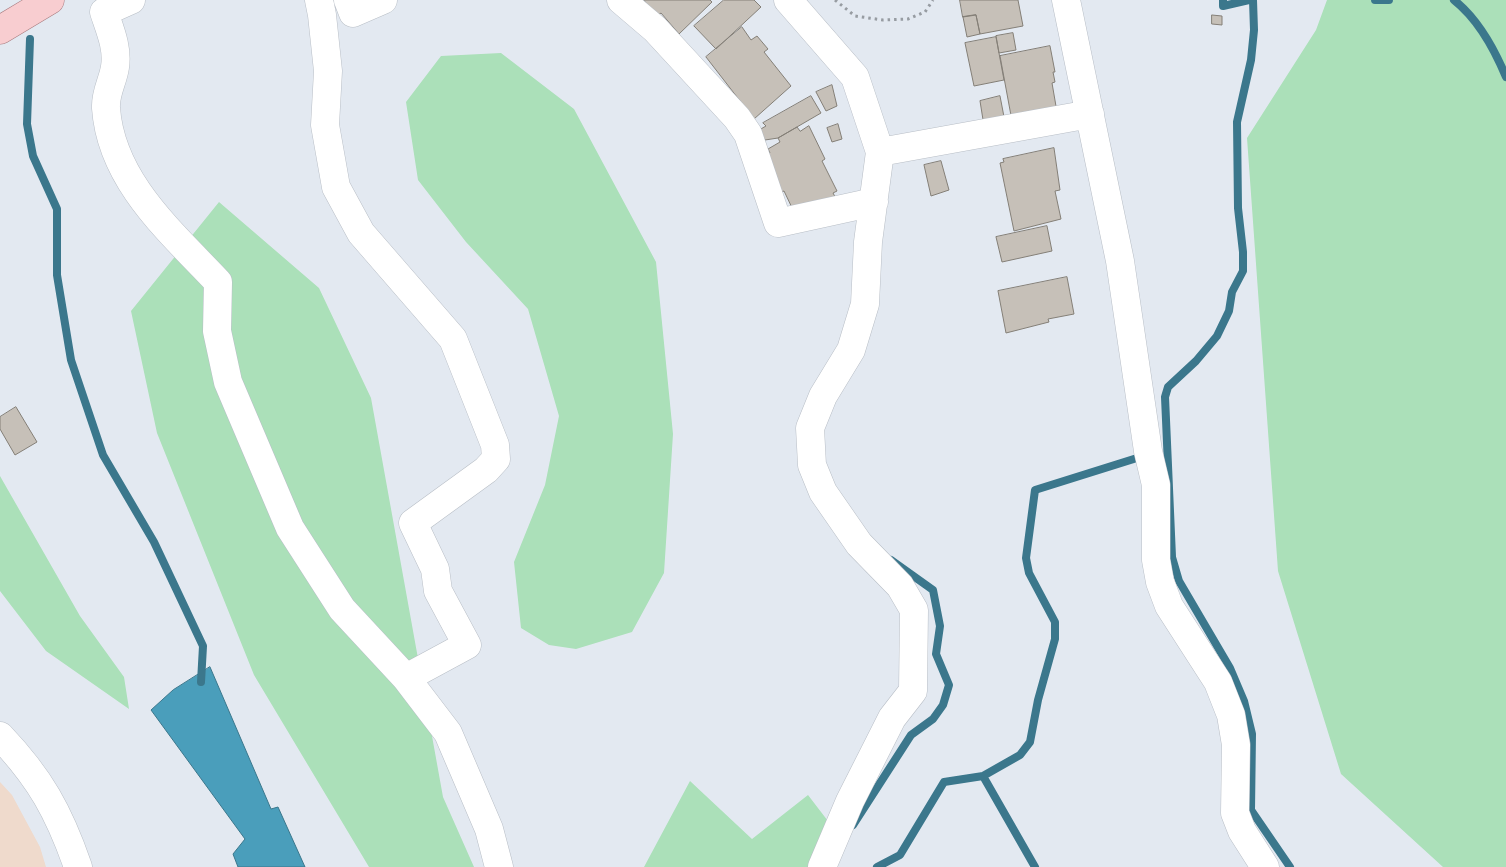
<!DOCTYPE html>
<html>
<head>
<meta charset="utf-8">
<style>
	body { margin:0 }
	canvas { display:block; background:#e3e9f1 }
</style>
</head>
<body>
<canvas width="1506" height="867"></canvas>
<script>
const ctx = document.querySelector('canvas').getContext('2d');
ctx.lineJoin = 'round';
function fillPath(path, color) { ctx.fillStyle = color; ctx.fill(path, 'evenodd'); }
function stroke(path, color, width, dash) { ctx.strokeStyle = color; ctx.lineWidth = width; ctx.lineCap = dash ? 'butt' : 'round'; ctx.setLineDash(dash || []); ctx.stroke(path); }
const industrial = new Path2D(`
	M0 782 12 795 40 847 46 867H0Z`);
const green = new Path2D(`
	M1327 0H1506V867H1443L1341 774 1278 571 1247 138 1316 30Z
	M501 53 574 109 656 262 673 434 664 573 632 632 576 649 549 645 521 628 514 562 545 485 559 416 528 309 466 242 418 180 406 102 441 56Z
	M219 202 319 288 371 398 443 797 474 867H369L254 675 157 433 131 311Z
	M0 476 80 616 124 677 129 709 46 651 0 591Z
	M690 781 752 839 808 795 831 825 816 867H644Z`);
const water = new Path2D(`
	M210 667 271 809 278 807 305 867H238L233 854 245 839 151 710 173 690Z`);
const stream = new Path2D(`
	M1223 0V6L1249 0
	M1253 0 1254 30 1251 60 1237 122 1238 208 1243 252V271L1232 292 1229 311 1217 336 1196 361 1168 387 1165 397 1172 557 1179 581 1230 668 1244 701 1252 734 1251 810 1290 867
	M1375 0H1389
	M1454 0C1478 19 1494 48 1506 77
	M30 39 27 124 33 156 57 209V275L71 360 103 455 154 542 203 646 201 682
	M853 825 911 735 933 719 943 705 949 685 936 654 940 626 933 590 891 560
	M877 867 900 855 944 782 983 776
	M1035 867 983 776 1020 755 1030 742 1038 700 1055 639V622L1029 573 1026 558 1035 490 1137 458 1141 452`);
const building = new Path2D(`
	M644 0H710L712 2 679 34 661 13 657 16Z
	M724 0H754L761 7 716 49 694 26Z
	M960 0H1018L1023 26 980 34 976 15 963 17Z
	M976 15 980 34 967 37 963 17Z
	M1212 15 1222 16V25L1212 24Z
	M742 27 751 40 757 36 768 49 764 52 791 86 754 119 706 57Z
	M1013 33 1016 50 999 53 996 36Z
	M996 37 1004 80 974 86 965 43Z
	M1050 46 1055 72H1053L1055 82 1052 83 1057 112 1012 121 1000 56Z
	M832 85 837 106 826 111 816 92Z
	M811 96 821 113 778 138 765 140 759 130 766 126 763 123Z
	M1000 96 1005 122 984 126 980 101Z
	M838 124 842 139 832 142 827 128Z
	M809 126 825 159 822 161 837 191 833 193 839 204 795 214 784 191 776 194 765 155 770 153 768 149 780 142 778 138 797 127 800 131Z
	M1054 148 1060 190 1055 191 1061 219 1014 231 1000 163 1004 162 1003 159Z
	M941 161 949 190 931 196 924 165Z
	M1047 226 1052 251 1002 262 996 237Z
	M1067 277 1074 314 1048 319 1049 322 1006 333 998 291Z
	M16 407 37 442 15 455 0 429V417Z`);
const path = new Path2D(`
	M835 0 855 16 883 20 908 19 925 12 933 0`);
const minor = new Path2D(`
	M131 0 104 12C110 30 118 48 115 67 113 81 105 93 106 108 111 181 171 232 218 282L217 331 228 382 290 528 342 609 406 678 448 733 489 829 499 867
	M319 0 322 15 328 71 325 125 336 187 361 233 453 339 495 445 496 459 486 470 413 523 435 569 438 591 467 645 406 678
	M348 0 353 13 383 0
	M621 0 655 29 737 118 748 134 778 223 874 202
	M788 0 855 77 880 152 868 242 865 304 851 350 823 396 810 428 812 465 823 492 859 544 900 586 914 610 913 691 892 718 850 801 822 867
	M1066 0 1120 261 1148 451 1156 485V560L1160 582 1169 606 1218 682 1231 715 1236 745 1235 813 1242 831 1265 867
	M880 152 1090 114
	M0 736C40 778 59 812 78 867`);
const major = new Path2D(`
	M0 30 50 0`);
fillPath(industrial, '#efdacc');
fillPath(green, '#abe0b9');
fillPath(water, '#4a9ebb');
stroke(water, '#3b778c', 1);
stroke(stream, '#3b778c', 8);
fillPath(building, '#c6c0b8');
stroke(building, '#847f77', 1);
stroke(minor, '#b8bec6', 29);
stroke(major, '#a7797d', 29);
stroke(path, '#979ca2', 3, [2.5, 4]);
stroke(minor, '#fff', 28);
stroke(major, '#f8cdd0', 28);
</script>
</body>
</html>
